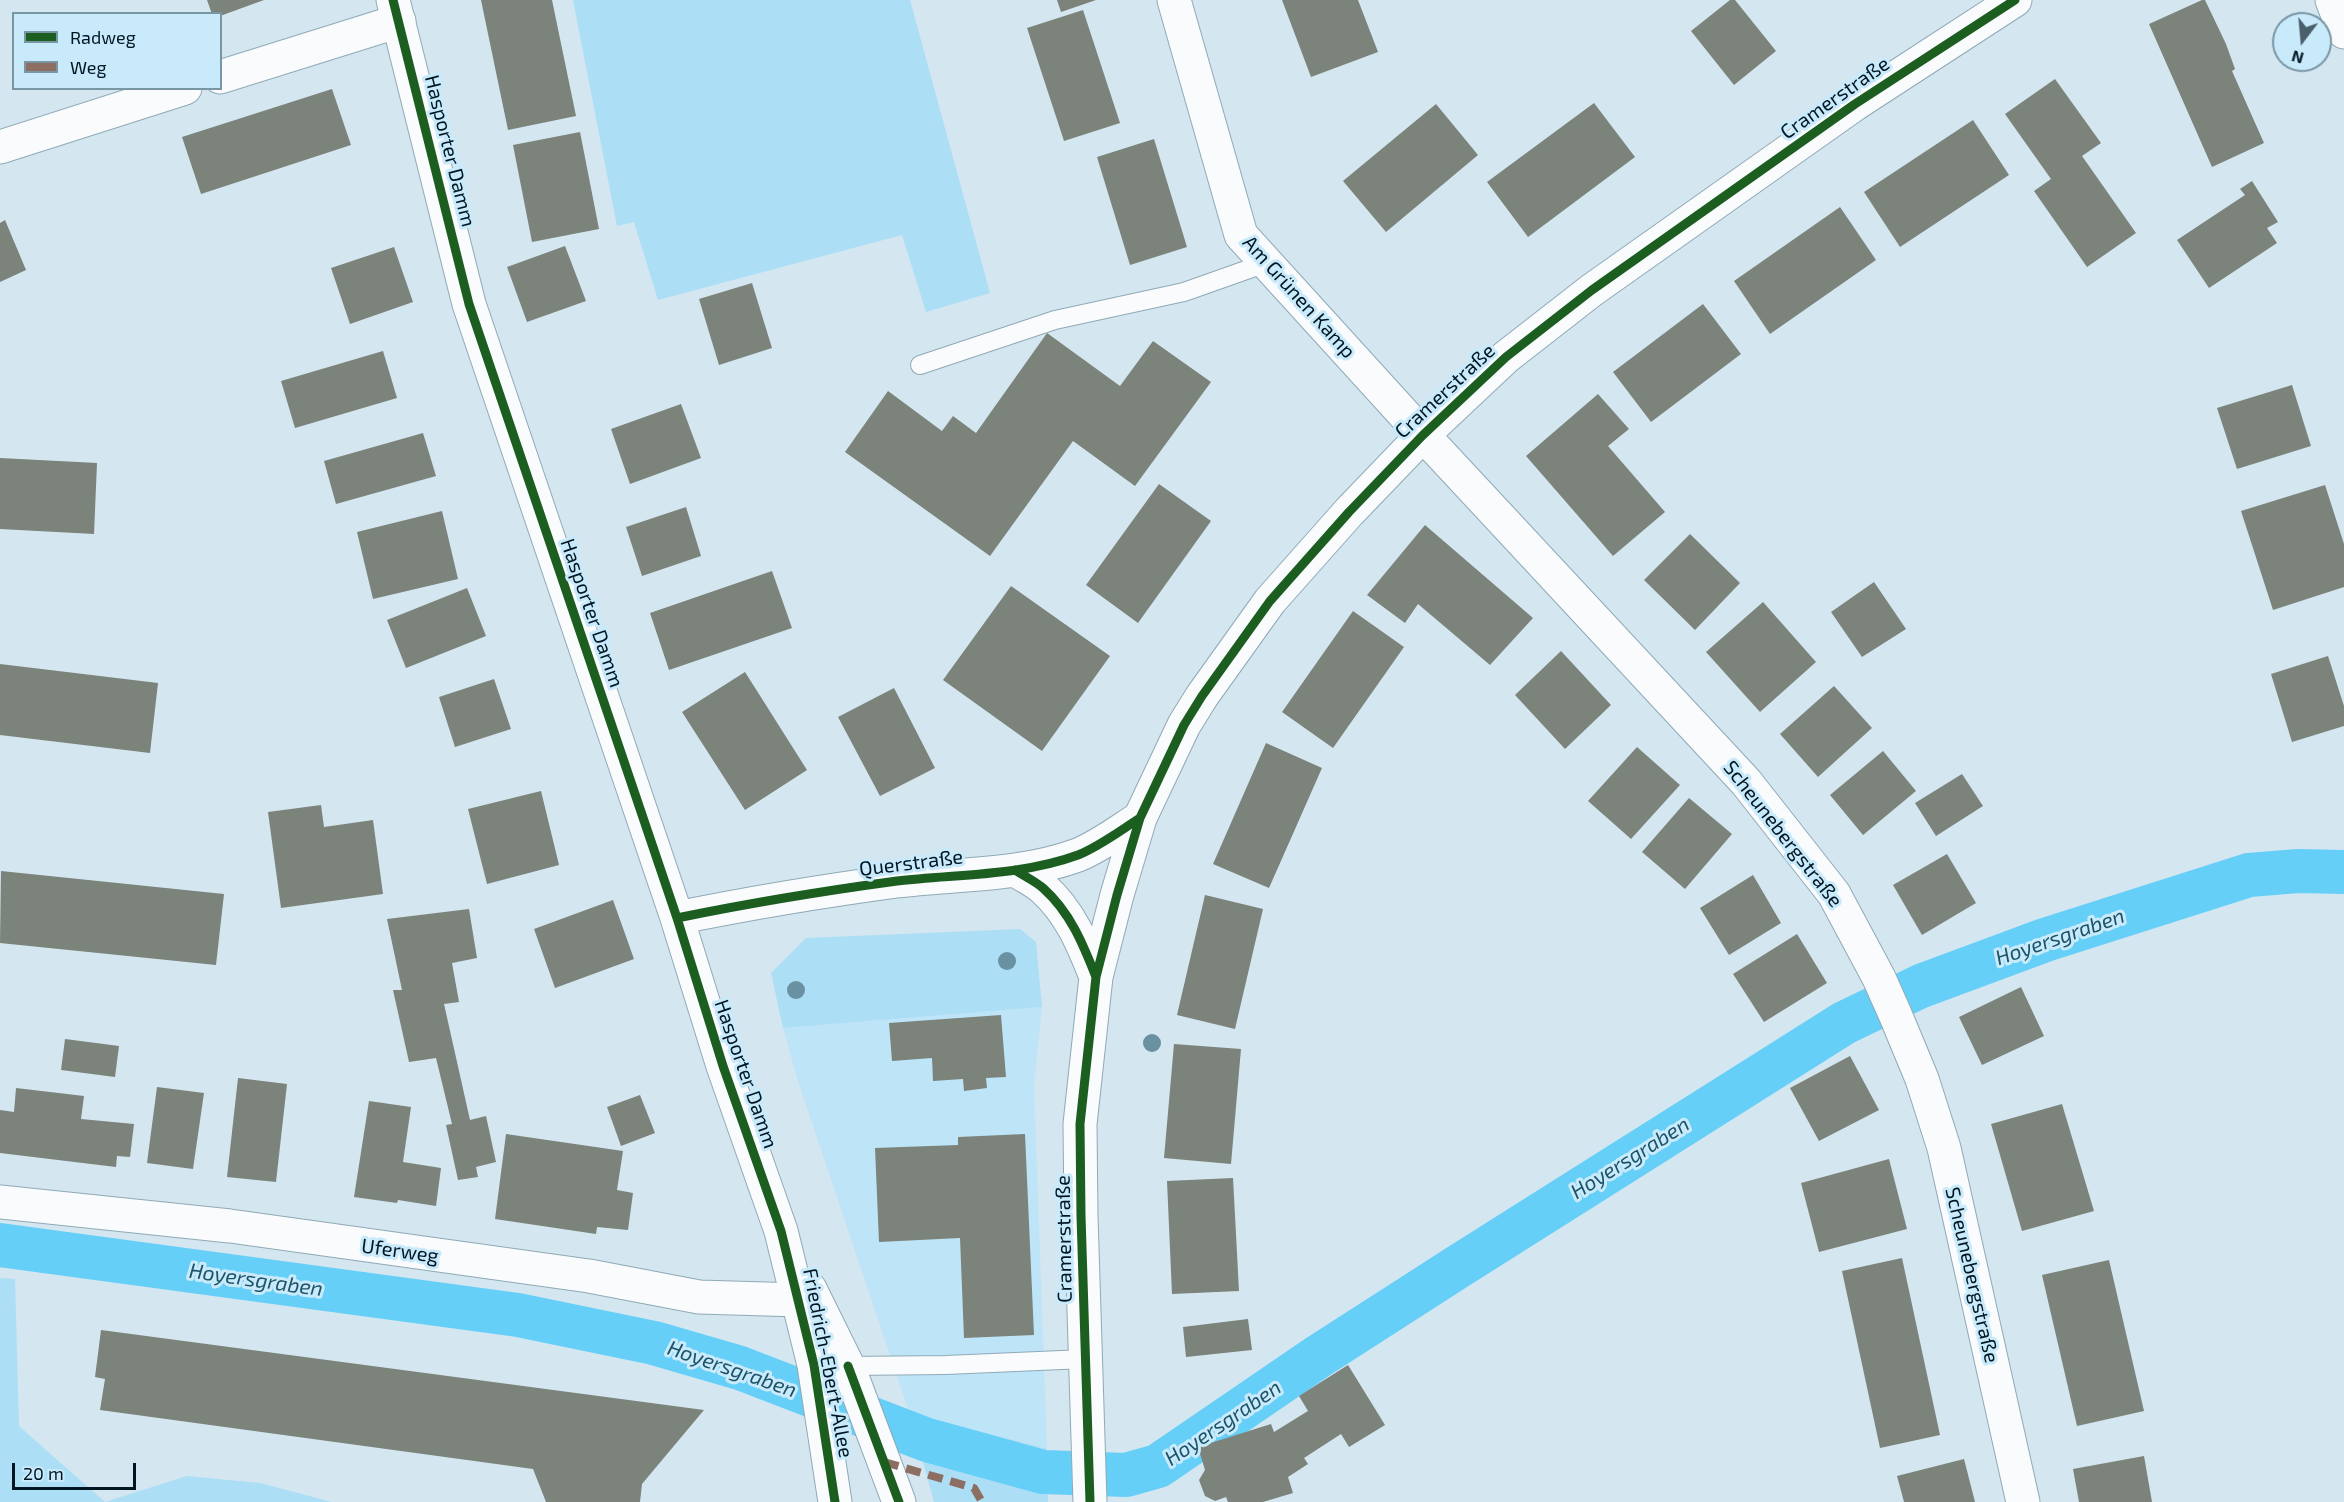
<!DOCTYPE html>
<html>
<head>
<meta charset="utf-8">
<style>
	body { margin:0 }
	#map { position:relative; width:2344px; height:1502px; overflow:hidden; background:#d4e6f0; font-family:"Exo 2",sans-serif }
	canvas { display:block }
	.legend { position:absolute; left:12px; top:12px; width:210px; height:78px; box-sizing:border-box; background:#c9eafb; border:2px solid #7996a5; margin:0; padding:8px 10px; list-style:none; font-size:18px; color:#001723 }
	.legend li { display:flex; align-items:center; gap:12px; height:30px }
	.legend b { width:30px; border:2px solid #7996a5 }
	.north { position:absolute; left:2272px; top:12px; width:60px; height:60px; box-sizing:border-box; background:#c9eafb; border:2px solid #7996a5; border-radius:50%; rotate:196deg; font-size:16px; font-weight:700; line-height:24px; text-align:center; color:#001723 }
	.north::after { content:''; display:block; margin:auto; width:21px; height:27px; background:#4a5f6b; clip-path:polygon(50% 0,100% 100%,50% 72%,0 100%) }
	.scale { position:absolute; left:12px; top:1463px; width:124px; height:27px; box-sizing:border-box; border:3px solid #001723; border-top:0; padding-left:8px; font-size:18px; line-height:21px; white-space:nowrap; color:#001723; -webkit-text-stroke:4px #c9eafb; paint-order:stroke }
</style>
</head>
<body>
<div id="map">
<canvas width="2344" height="1502"></canvas>
<ul class="legend">
<li><b style="height:8px;background:#1b5e20"></b>Radweg</li>
<li><b style="height:8px;background:#8d6e63"></b>Weg</li>
</ul>
<div class="north">N</div>
<div class="scale">20 m</div>
</div>
<script>
const ctx = document.querySelector('canvas').getContext('2d');
ctx.lineJoin = 'round';
function fillPath(path, color) { ctx.fillStyle = color; ctx.fill(path, 'evenodd'); }
function stroke(path, color, width, dash) { ctx.strokeStyle = color; ctx.lineWidth = width; ctx.lineCap = dash ? 'butt' : 'round'; ctx.setLineDash(dash || []); ctx.stroke(path); }
function label(font, color, halo, rows, align = 'center') {
  ctx.font = font + ' "Exo 2",sans-serif'; ctx.lineWidth = 6; ctx.setLineDash([]); ctx.textBaseline = 'middle'; ctx.strokeStyle = halo; ctx.fillStyle = color; for (const [text, x, y, turn = 0] of rows) {
    ctx.save(); ctx.translate(x, y); ctx.rotate((+turn || 0) * Math.PI / 180); ctx.textAlign = isNaN(turn) ? turn : align; if (halo) ctx.strokeText(text, 0, 0); ctx.fillText(text, 0, 0); ctx.restore();
  }
}
const built = new Path2D(`
	M1042 1007 1034 1085 1047 1449 909 1412 797 1078 783 1028Z`);
const green = new Path2D(`
	M573 0H910L990 293 926 312 902 235 658 300 634 222 617 226Z
	M1020 929 1036 942 1042 1007 783 1028 771 973 806 938Z
	M0 1278 15 1279 19 1426 105 1502 187 1476 260 1483 332 1502H0Z
	M909 1412 1047 1449 1048 1502H934Z`);
const canal = new Path2D(`
	M0 1245 518 1315 654 1343 740 1368 927 1440 1043 1472 1126 1475 1158 1466 1319 1356 1459 1266 1844 1023 1921 986 2045 940 2249 875 2298 871 2344 872`);
const building = new Path2D(`
	M207 0H264L220 16V14H212Z
	M481 0H552L576 116 508 130Z
	M1057 0H1096L1061 12Z
	M1282 0H1358L1378 52 1311 77Z
	M1730 0H1735L1776 51 1734 85 1691 31Z
	M2202 0H2205L2226 44 2235 69 2232 71 2264 143 2212 167 2149 24Z
	M1083 10 1120 123 1064 141 1027 28Z
	M2055 79 2101 143 2082 156 2136 233 2087 267 2034 191 2051 179 2005 114Z
	M332 89 351 145 201 194 182 137Z
	M1594 103 1635 157 1528 237 1487 182Z
	M1436 104 1478 155 1386 232 1343 181Z
	M1973 120 2009 175 1900 247 1864 192Z
	M580 132 599 229 532 242 513 145Z
	M1154 139 1187 247 1130 265 1097 157Z
	M2252 181 2278 222 2267 228 2277 243 2209 288 2177 240 2245 195 2240 189Z
	M1840 207 1876 260 1770 334 1734 281Z
	M5 220 26 270 0 282V223Z
	M565 246 586 301 527 322 507 267Z
	M394 247 413 302 350 324 331 268Z
	M752 283 772 348 719 365 699 299Z
	M1703 304 1741 354 1651 422 1613 372Z
	M1047 333 1120 386 1153 341 1211 382 1135 486 1073 441 990 556 845 452 888 391 942 431 953 416 976 433Z
	M383 351 397 398 295 428 281 381Z
	M2292 385 2311 446 2237 469 2217 408Z
	M1598 394 1629 429 1608 446 1665 512 1613 556 1526 456Z
	M681 404 701 458 630 484 611 429Z
	M423 433 436 476 336 504 324 461Z
	M0 458 97 463 94 534 0 529Z
	M1159 484 1211 521 1138 623 1086 585Z
	M2325 485 2344 544V587L2273 610 2241 511Z
	M686 507 701 556 642 576 626 527Z
	M442 511 458 579 373 599 357 532Z
	M1425 525 1533 618 1490 665 1418 604 1405 623 1367 595Z
	M1690 534 1740 583 1695 630 1644 580Z
	M772 571 792 628 669 670 650 613Z
	M1874 582 1906 629 1862 657 1831 612Z
	M1011 586 1110 656 1042 751 943 680Z
	M467 588 486 636 406 668 387 620Z
	M1763 602 1816 662 1760 712 1706 652Z
	M1353 611 1404 647 1333 748 1282 712Z
	M1561 651 1611 705 1565 749 1515 695Z
	M2328 656 2344 706V726L2292 742 2271 674Z
	M0 664 158 683 150 753 0 735Z
	M745 672 807 770 745 810 682 712Z
	M494 679 511 729 455 747 439 697Z
	M1834 686 1872 728 1818 777 1780 734Z
	M894 688 935 768 880 796 838 717Z
	M1266 743 1322 768 1269 888 1213 864Z
	M1637 747 1680 785 1631 839 1588 801Z
	M1883 751 1916 791 1863 835 1830 795Z
	M1962 774 1983 806 1936 836 1915 803Z
	M541 791 559 865 487 884 468 809Z
	M1689 798 1732 834 1685 889 1642 852Z
	M321 805 324 827 373 820 383 894 281 908 268 812Z
	M1947 854 1976 903 1922 935 1893 885Z
	M1 871 224 894 216 965 0 943Z
	M1753 875 1781 923 1729 955 1700 908Z
	M1205 895 1263 909 1235 1029 1177 1015Z
	M613 900 634 959 555 988 534 929Z
	M469 909 477 958 452 963 459 1002 444 1004 470 1120 486 1116 496 1162 476 1167 478 1177 458 1180 446 1125 452 1124 436 1058 409 1062 393 990H402L387 919Z
	M1797 934 1827 983 1764 1022 1733 974Z
	M2021 987 2044 1036 1982 1065 1959 1017Z
	M1001 1015 1006 1077 986 1078 987 1088 964 1091 963 1079 933 1081 932 1058 892 1061 889 1023Z
	M65 1039 119 1046 115 1077 61 1070Z
	M1174 1044 1241 1049 1231 1164 1164 1158Z
	M1850 1056 1879 1110 1819 1141 1790 1088Z
	M238 1078 287 1084 276 1182 227 1177Z
	M157 1087 204 1093 193 1169 147 1163Z
	M16 1088 84 1096 81 1119 134 1124 130 1157 117 1156 116 1167 0 1153V1110L14 1112Z
	M640 1095 655 1133 621 1146 607 1107Z
	M369 1101 411 1107 403 1162 441 1168 436 1206 398 1200 397 1203 354 1197Z
	M2062 1104 2094 1211 2022 1231 1991 1124Z
	M506 1134 623 1151 617 1190 633 1193 628 1230 597 1227 596 1234 495 1219Z
	M1025 1134 1034 1335 964 1338 960 1238 879 1242 875 1148 958 1145V1137Z
	M1889 1159 1907 1229 1819 1252 1801 1183Z
	M1233 1178 1239 1291 1172 1294 1167 1181Z
	M1902 1258 1940 1435 1880 1448 1842 1271Z
	M2109 1260 2144 1411 2077 1426 2042 1275Z
	M1248 1319 1252 1350 1186 1357 1183 1327Z
	M101 1330 704 1410 642 1484 640 1502H546L533 1469 100 1410 105 1379 95 1377Z
	M1348 1365 1385 1425 1349 1447 1341 1434 1304 1458 1308 1464 1288 1477 1293 1493 1263 1502H1228L1226 1497 1215 1501 1205 1496 1199 1480 1205 1470 1198 1447 1271 1424 1274 1432 1308 1411 1299 1396Z
	M2144 1456 2152 1502H2079L2073 1469Z
	M1964 1459 1975 1502H1904L1897 1476Z`);
const service = new Path2D(`
	M920 365 1055 320 1184 292 1266 263
	M848 1366 946 1365 1085 1359`);
const minor = new Path2D(`
	M1174 0 1241 235 1423 435 1746 782 1834 894 1879 978 1895 1014 1922 1079 1944 1148 2023 1502
	M220 77 399 21
	M0 147 185 88
	M0 1202 230 1226 589 1276 699 1297 800 1300`);
const secondary = new Path2D(`
	M393 0 469 304 677 918 723 1066 781 1231 814 1365 835 1502
	M2332 0 2344 32
	M1015 870C1024 876 1035 881 1043 888 1070 912 1083 944 1096 977
	M677 918C750 903 823 891 897 881 957 874 1021 876 1078 855 1100 846 1121 830 1140 818
	M810 1289 848 1366 899 1502
	M1090 1502 1081 1216 1080 1124 1096 977 1117 895 1140 818 1184 725 1202 696 1270 601 1349 512 1423 435 1506 357 1592 290 1855 104 2015 0`);
const quiet = new Path2D(`
	M884 1462 974 1488 982 1502`);
const cycleway = new Path2D(`
	M393 0 469 304 677 918 723 1066 781 1231 814 1365 835 1502
	M1015 870C1024 876 1035 881 1043 888 1070 912 1083 944 1096 977
	M677 918C750 903 823 891 897 881 957 874 1021 876 1078 855 1100 846 1121 830 1140 818
	M848 1366 899 1502
	M1090 1502 1081 1216 1080 1124 1096 977 1117 895 1140 818 1184 725 1202 696 1270 601 1349 512 1423 435 1506 357 1592 290 1855 104 2015 0`);
const trees = [
	[1007,961],
	[796,990],
	[1152,1043]
];
const streetNames = [
	["Cramerstraße",1835,98,-35],
	["Hasporter Damm",450,151,76],
	["Am Grünen Kamp",1299,297,48],
	["Cramerstraße",1445,391,-43],
	["Hasporter Damm",592,613,71],
	["Scheunebergstraße",1783,834,52],
	["Querstraße",911,863,-7],
	["Hasporter Damm",746,1074,71],
	["Cramerstraße",1064,1239,-91],
	["Uferweg",400,1251,8],
	["Scheunebergstraße",1972,1275,77],
	["Friedrich-Ebert-Allee",828,1363,79]
];
const waterNames = [
	["Hoyersgraben",2060,937,-19],
	["Hoyersgraben",1630,1158,-32],
	["Hoyersgraben",256,1280,8],
	["Hoyersgraben",732,1369,19],
	["Hoyersgraben",1223,1423,-34]
];
fillPath(built, '#bee4f8');
fillPath(green, '#acdef6');
stroke(canal, '#65cff8', 44);
fillPath(building, '#7b837a');
stroke(service, '#8faab6', 20);
stroke(minor, '#8faab6', 35);
stroke(secondary, '#8faab6', 35);
stroke(service, '#f9fbfd', 18);
stroke(minor, '#f9fbfd', 33);
stroke(secondary, '#f9fbfd', 33);
stroke(quiet, '#8d6e63', 8, [15, 8]);
stroke(cycleway, '#1b5e20', 9);
ctx.fillStyle = '#6991a1';
for (const [x, y] of trees) { ctx.beginPath(); ctx.arc(x, y, 9, 0, 2 * Math.PI); ctx.fill(); }
label('20px', '#001723', '#c9eafb', streetNames);
label('italic 21px', '#1c5369', '#c9eafb', waterNames);
</script>
</body>
</html>
